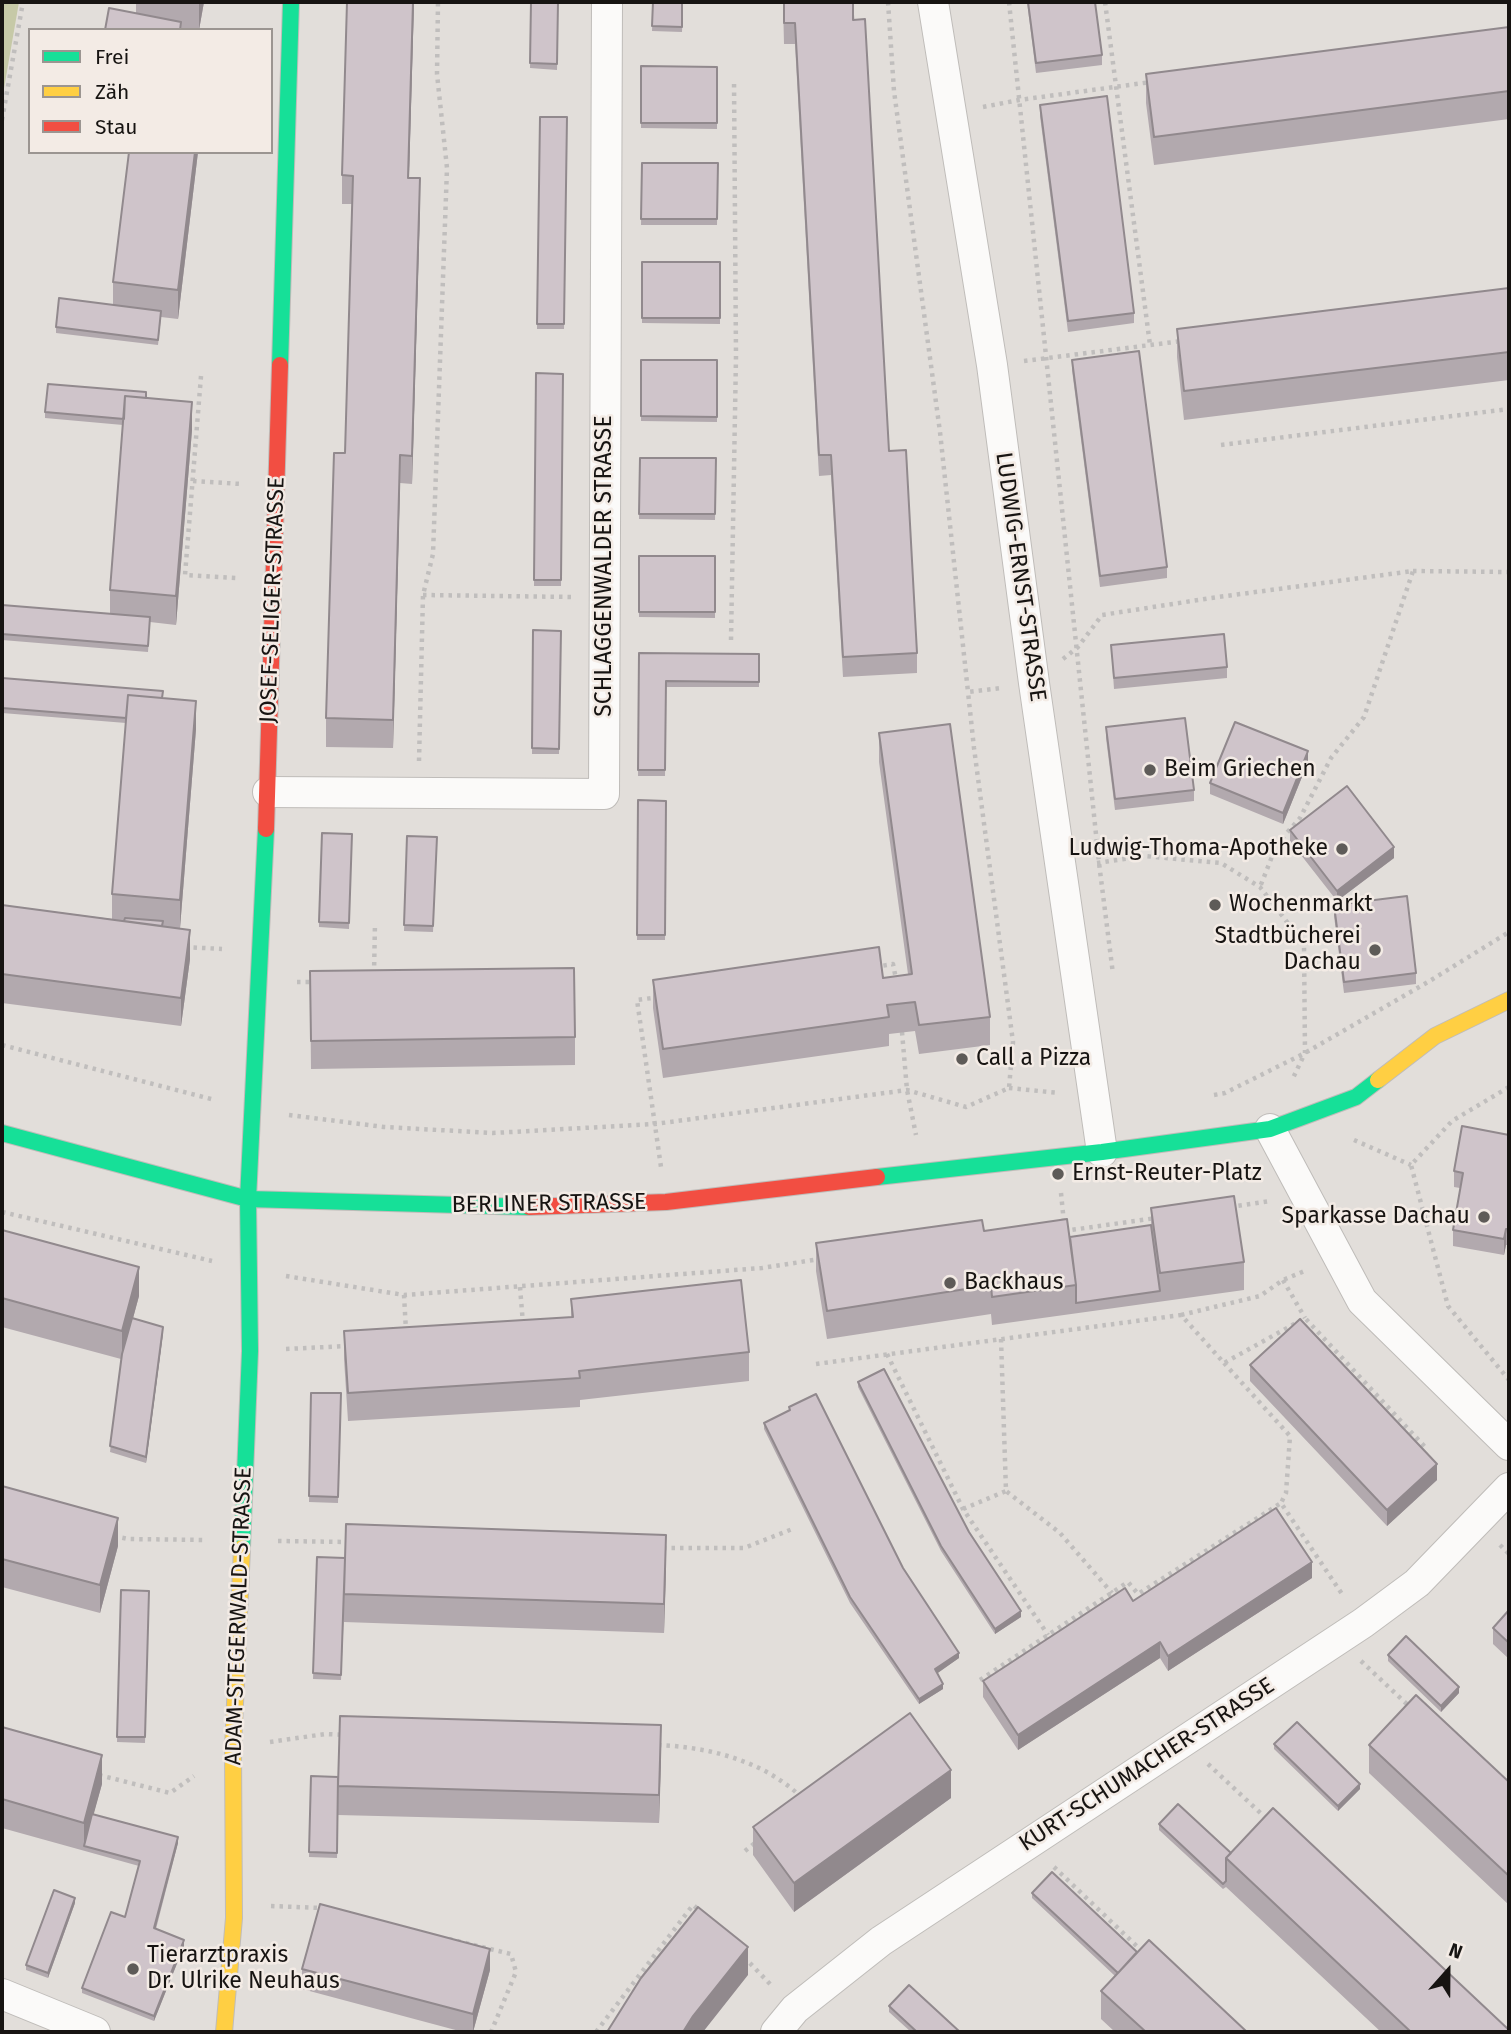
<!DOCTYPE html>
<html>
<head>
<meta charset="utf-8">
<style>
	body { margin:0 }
	#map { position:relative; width:1511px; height:2034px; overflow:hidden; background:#e2deda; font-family:"Fira Sans",sans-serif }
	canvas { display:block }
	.frame { position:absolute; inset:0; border:4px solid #171412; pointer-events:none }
	.legend { position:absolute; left:28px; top:28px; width:245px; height:126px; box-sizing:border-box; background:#f3ebe5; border:2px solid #9b9591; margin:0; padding:9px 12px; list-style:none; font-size:21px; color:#171412 }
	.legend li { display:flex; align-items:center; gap:14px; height:35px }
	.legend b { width:35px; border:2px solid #9b9591 }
	.north { position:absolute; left:1413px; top:1936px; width:70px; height:70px; -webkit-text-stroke:5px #f3ebe5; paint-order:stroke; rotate:21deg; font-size:19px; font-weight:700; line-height:28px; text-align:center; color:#171412 }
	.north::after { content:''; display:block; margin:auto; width:24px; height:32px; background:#171412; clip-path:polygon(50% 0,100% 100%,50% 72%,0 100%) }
</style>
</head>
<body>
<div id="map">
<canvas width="1511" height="2034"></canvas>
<div class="frame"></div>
<ul class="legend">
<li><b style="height:9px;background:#16e098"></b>Frei</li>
<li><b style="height:9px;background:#ffcf43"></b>Zäh</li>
<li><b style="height:9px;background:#f24e42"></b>Stau</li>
</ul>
<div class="north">N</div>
</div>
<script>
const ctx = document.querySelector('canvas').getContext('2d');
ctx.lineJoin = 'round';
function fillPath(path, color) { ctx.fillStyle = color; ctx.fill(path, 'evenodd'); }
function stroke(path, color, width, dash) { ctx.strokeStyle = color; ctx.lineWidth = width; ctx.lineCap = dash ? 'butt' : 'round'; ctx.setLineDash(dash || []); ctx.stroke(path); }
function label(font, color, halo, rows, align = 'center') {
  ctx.font = font + ' "Fira Sans",sans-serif'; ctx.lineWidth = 5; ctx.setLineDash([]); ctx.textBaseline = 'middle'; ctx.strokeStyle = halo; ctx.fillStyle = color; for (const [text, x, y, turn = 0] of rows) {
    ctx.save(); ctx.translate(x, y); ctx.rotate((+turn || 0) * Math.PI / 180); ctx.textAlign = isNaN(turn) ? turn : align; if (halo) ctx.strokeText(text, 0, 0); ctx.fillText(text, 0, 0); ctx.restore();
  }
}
const green = new Path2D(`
	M2 2H19L2 100Z`);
const path = new Path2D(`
	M888 2 894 91 940 432 968 692 1001 688
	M1009 2 1099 863 1113 974
	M1105 2 1150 345
	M983 107 1019 100 1151 82
	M2 120 23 2
	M1024 361 1182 341
	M201 376 185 575 236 578
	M1221 445 1509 409
	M193 481 241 484
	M1413 571 1509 572
	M423 595 573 597
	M731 640 736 356 734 79
	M1063 659 1078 647 1102 615 1211 598 1413 571 1364 717 1331 758 1300 818 1277 844 1260 887
	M419 761 423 595 433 554 447 168 437 74 438 2
	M1097 863 1144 856 1221 863 1260 887 1304 944 1305 1053 1293 1078
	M185 947 222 949
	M875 967 893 964 896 979
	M374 974 375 923
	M297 982H316
	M659 997 637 1000 661 1167
	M902 1032 907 1090 916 1135
	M2 1045 215 1100
	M1509 1087 1452 1121 1411 1165 1448 1306 1509 1380
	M1009 1088 1059 1093
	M1214 1095 1225 1093 1305 1053 1428 982 1509 932
	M289 1115 384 1127 493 1133 655 1124 907 1090 966 1107 1009 1088 1013 1042 974 748 968 692
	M1354 1140 1411 1165
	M1061 1193 1064 1223
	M1230 1207 1270 1201
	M2 1212 212 1261
	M1064 1231 1156 1218
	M286 1276 404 1295 762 1268 820 1259
	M1283 1280 1305 1318
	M520 1287 523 1324
	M404 1295 406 1331
	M1181 1315 1260 1296 1283 1280 1307 1270
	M1001 1339 1006 1491 1060 1533 1112 1593
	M286 1349 347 1346
	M887 1354 963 1509 1048 1635
	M1224 1363 1290 1436 1286 1493 1281 1503
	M816 1364 1181 1315 1224 1363 1305 1318 1426 1448
	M963 1509 1006 1491
	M114 1536 128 1539 206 1540
	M278 1541 349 1542
	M1500 1545 1509 1554
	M663 1548H744L795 1528
	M1361 1661 1411 1708
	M980 1680 1128 1582 1138 1594 1281 1503 1344 1597
	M270 1742 325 1734 345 1735
	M658 1745C709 1747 764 1761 801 1797
	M1208 1764 1268 1820
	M99 1775 170 1793 194 1776
	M745 1851 756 1842
	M1054 1867 1144 1953
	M271 1906 322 1908
	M449 1939 511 1954 516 1972 491 2032
	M744 1957 772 1986
	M596 2032 693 1905 699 1910`);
const street = new Path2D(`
	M933 2 992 365 1034 683 1102 1152
	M268 792 604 794 607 2
	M1270 1129 1362 1301 1509 1445
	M2 1994 95 2032
	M776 2032 795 2009 881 1941 1363 1623 1417 1583 1509 1488`);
const fast = new Path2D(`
	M280 365 291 2
	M2 1133 248 1199 529 1207
	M877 1177 1102 1152 1270 1129 1356 1097 1378 1080
	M242 1548 250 1351 248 1199 266 829`);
const slow = new Path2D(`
	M1378 1080 1435 1036 1509 1000
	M224 2032 234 1918 233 1748 242 1548`);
const jam = new Path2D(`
	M266 829 280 365
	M529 1207 666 1202 877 1177`);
const wall = new Path2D(`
	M136 2H204L199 30H189L181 28V30H105L136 13Z
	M414 2 409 178 420 207 412 484 400 483 393 748 326 747V718L345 453 352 204H342V175Z
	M531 2H558L557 70 530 68Z
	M653 2H683L682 32 652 31Z
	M783 2H853L889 451 917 653V673L843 677 831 475 819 476 795 44H784Z
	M1027 2H1095L1102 55V65L1036 73Z
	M1509 27V119L1154 165 1146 103V74Z
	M641 66 717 67V129L641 128Z
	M1040 105 1134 313V323L1068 332 1040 116Z
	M540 117H567L564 329H537Z
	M198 152 178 319 161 317 158 345 56 333V327L113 305V282Z
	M642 163H718L717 225H641Z
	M642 262H720V324L642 323Z
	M1509 288V380L1184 420 1177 357V329Z
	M641 360H717V422L641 421Z
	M1072 360 1167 567V578L1100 587 1072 370Z
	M536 373 563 374 561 586H534Z
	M146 398 192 430 176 625 150 622 148 652 2 640V605L110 614V590L123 425 45 418V412Z
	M640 458H716L715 520 639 519Z
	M639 556H715V618L639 617Z
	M533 630 561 631 559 754H532Z
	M1111 645 1227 667V678L1114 689Z
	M639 653 759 654V687H666L665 776H638Z
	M2 678 163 698 196 729 180 928 190 959 181 1026 2 1003V905L112 919V894L126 723 2 713Z
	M1106 727 1194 790V801L1115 810 1106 738Z
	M879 733 990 1017V1045L919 1054 915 1031 889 1034V1046L663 1078 653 1008V980L883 978 908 974 879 762Z
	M1308 762 1283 824 1210 794V783Z
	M638 800 666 801 665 940H637Z
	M1290 830 1394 858 1337 901 1290 841Z
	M352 834 349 929 319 927V922Z
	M407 836 437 837 433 932 404 931Z
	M1334 905 1416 973V984L1344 993 1334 916Z
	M310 971 575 1037V1065L311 1069Z
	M1509 1135V1245H1506L1504 1255 1453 1246V1230L1460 1188 1454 1187V1171Z
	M1151 1208 1244 1262V1290L992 1325 991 1314 827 1339 816 1271V1243L984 1231 1070 1237 1151 1225Z
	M2 1230 139 1296 133 1318 163 1333 146 1463 110 1452 121 1359 2 1327Z
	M571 1299 749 1352V1381L580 1400V1407L348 1421 344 1359V1331L571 1317Z
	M1250 1365 1437 1480 1387 1526 1250 1381Z
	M858 1382 969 1532 1021 1617 995 1634 941 1551 858 1387Z
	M311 1393H341L338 1503 309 1502Z
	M789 1407 903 1568 959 1658 937 1673 943 1689 919 1704 850 1603 764 1429V1423L789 1411Z
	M2 1486 118 1546 100 1613 2 1587Z
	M317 1557 666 1564 664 1633 344 1622V1613L341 1680 313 1679Z
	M1312 1578 1168 1671 1160 1658 1018 1750 983 1697V1681L1133 1601Z
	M121 1590 149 1591 145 1743 117 1742Z
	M1509 1610V1659L1493 1644V1628Z
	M1388 1655 1459 1693 1441 1712 1388 1661Z
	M2 1727 102 1784 93 1815 178 1843 156 1929 184 1946 154 2021 82 1993V1988L125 1917 139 1866 2 1828Z
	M1274 1744 1360 1789 1338 1811 1274 1749Z
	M1369 1745 1509 1782V1905L1369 1773Z
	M661 1753 659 1823 338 1815 337 1858 309 1857 311 1776 338 1777Z
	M951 1798 794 1912 753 1855V1827Z
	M1159 1824 1231 1853 1509 2032H1381L1226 1887 1223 1889 1159 1830Z
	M1032 1893 1137 1952 1247 2032H1115L1101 2019V1991L1115 1976 1032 1898Z
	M75 1903 48 1978 26 1970V1965Z
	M302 1969 490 1970 473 2032H463L302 1989Z
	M889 2006 960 2032H911L889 2012Z`);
const shadedWall = new Path2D(`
	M199 2H204L199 30Z
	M413 2H414L408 206V178Z
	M195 152H198L178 319V290Z
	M420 178V207L412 484V456Z
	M192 402V430L176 625V596Z
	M400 455V483L393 748V720Z
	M196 701V729L180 928V900Z
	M1308 751V762L1283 824V813Z
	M1394 847V858L1337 901V891Z
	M190 930V959L181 1026V998Z
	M1506 1229V1245L1504 1255V1239Z
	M139 1267V1296L122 1359V1331Z
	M163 1327V1333L146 1463V1457Z
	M1437 1464V1480L1387 1526V1510Z
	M118 1518V1546L100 1613V1585Z
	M666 1535V1564L664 1633V1604Z
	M1312 1562V1578L1168 1671V1656Z
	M1021 1611V1617L995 1634V1629Z
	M1160 1642V1658L1018 1750V1735Z
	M959 1653V1658L935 1675V1669Z
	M943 1684V1689L919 1704V1699Z
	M1459 1687V1693L1441 1712V1706Z
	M661 1725V1753L659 1823V1795Z
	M102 1755V1784L85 1846H84V1823Z
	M951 1770V1798L794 1912V1883Z
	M1360 1784V1789L1338 1811V1806Z
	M178 1837V1843L154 1934V1928Z
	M75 1898V1903L48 1978V1973Z
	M184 1940V1946L154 2021V2016Z
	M748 1947V1975L703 2032H683L693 2016Z
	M490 1949V1970L473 2032V2014Z`);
const building = new Path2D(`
	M347 2H413L408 178H420L412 456 400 455 393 720 326 718 334 453H345L353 176 342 175Z
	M531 2H558L557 64 530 63Z
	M653 2H682V27L652 26Z
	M784 2H853V20L865 19 889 451 906 450 917 653 843 657 831 455H819L795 23H784Z
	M1028 2H1095L1102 55 1036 63Z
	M109 8 181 22 180 30H105Z
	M1509 27V91L1154 137 1146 74Z
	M641 66 717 67V123H641Z
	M1107 96 1134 313 1068 321 1040 105Z
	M540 117H567L564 324H537Z
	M129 152H195L178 290 113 282Z
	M642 163H718L717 219H641Z
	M642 262H720V318H642Z
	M1509 288V352L1184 391 1177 329Z
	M59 298 161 311 158 340 56 327Z
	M1139 351 1167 567 1100 576 1072 360Z
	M641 360H717V417L641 416Z
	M536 373 563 374 561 580H534Z
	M48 384 146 392V398L125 396 124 419 45 412Z
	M125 396 192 402 176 596 110 590Z
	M640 458H716L715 514H639Z
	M639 556H715V612H639Z
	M2 605 150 617 148 646 2 634Z
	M533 630 561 631 559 749 532 748Z
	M1224 634 1227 667 1114 678 1111 645Z
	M639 653 759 654V682L666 681 665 770H638Z
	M2 678 163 691 162 698 128 695 126 718 2 708Z
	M128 695 196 701 180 900 112 894Z
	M1185 718 1194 790 1115 799 1106 727Z
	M1235 722 1308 751 1283 813 1210 783Z
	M950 724 990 1017 919 1025 915 1002 887 1005 889 1017 663 1049 653 980 879 947 883 978 912 974 879 733Z
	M1347 786 1394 847 1337 891 1290 830Z
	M638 800 666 801 665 935H637Z
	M322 833 352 834 349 923 319 922Z
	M407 836 437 837 433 926 404 925Z
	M1407 896 1416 973 1344 982 1334 905Z
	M2 905 190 930 181 998 2 974Z
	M125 918 163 921 162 926 124 921Z
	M574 968 575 1037 311 1041 310 971Z
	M1462 1126 1509 1135V1229H1506L1504 1239 1453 1230 1463 1173 1454 1171Z
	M1234 1196 1244 1262 1160 1273 1151 1208Z
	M1067 1219 1076 1285 992 1297 991 1285 827 1311 816 1243 982 1220 984 1231Z
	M1151 1225 1160 1291 1076 1303V1285L1070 1237Z
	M2 1230 139 1267 122 1331 2 1298Z
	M741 1280 749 1352 579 1371 580 1378 348 1393 344 1331 573 1317 571 1299Z
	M132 1318 163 1327 146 1457 110 1446 122 1354Z
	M1300 1319 1437 1464 1387 1510 1250 1365Z
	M884 1369 969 1532 1021 1611 995 1629 941 1546 858 1382Z
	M311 1393H341L338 1497 309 1496Z
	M816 1394 903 1568 959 1653 935 1669 943 1684 919 1699 850 1597 764 1423 790 1410 789 1407Z
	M2 1486 118 1518 100 1585 2 1559Z
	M1276 1508 1312 1562 1168 1656 1160 1642 1018 1735 983 1681 1125 1588 1133 1601Z
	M346 1524 666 1535 664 1604 344 1594Z
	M317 1557 345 1558 341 1675 313 1673Z
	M121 1590 149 1591 145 1737H117Z
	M1509 1610V1643L1493 1628Z
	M1406 1636 1459 1687 1441 1706 1388 1655Z
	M1416 1695 1509 1782V1876L1369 1745Z
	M910 1713 951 1770 794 1883 753 1827Z
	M340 1716 661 1725 659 1795 338 1786Z
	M1297 1722 1360 1784 1338 1806 1274 1744Z
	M2 1727 102 1755 84 1823 2 1799Z
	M311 1776 338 1777 337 1853 309 1852Z
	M1178 1804 1231 1853 1226 1858V1881L1223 1884 1159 1824Z
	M1273 1808 1509 2030V2032H1411L1226 1858Z
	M92 1814 178 1837 154 1928 184 1940 154 2016 82 1988 111 1912 125 1917 140 1861 84 1846Z
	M1052 1872 1137 1952 1118 1973 1032 1893Z
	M54 1890 75 1898 48 1973 26 1965Z
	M320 1904 490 1949 473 2014 302 1969Z
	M698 1907 748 1947 693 2016 683 2032H607L641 1978Z
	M1149 1940 1247 2032H1146L1101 1991Z
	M909 1985 960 2032H917L889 2006Z`);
const markers = [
	[1150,770,7,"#5e5b58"],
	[1342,849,7,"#5e5b58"],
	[1215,905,7,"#5e5b58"],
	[1375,950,7,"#5e5b58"],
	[962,1059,7,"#5e5b58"],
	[1058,1174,7,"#5e5b58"],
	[1484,1217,7,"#5e5b58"],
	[950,1283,7,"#5e5b58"],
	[133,1969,7,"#5e5b58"]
];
const streetNames = [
	["SCHLAGGENWALDER STRASSE",605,566,-90],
	["LUDWIG-ERNST-STRASSE",1020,577,82],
	["JOSEF-SELIGER-STRASSE",273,600,-88],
	["BERLINER STRASSE",549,1204,-1],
	["ADAM-STEGERWALD-STRASSE",239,1616,-88],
	["KURT-SCHUMACHER-STRASSE",1147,1765,-33]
];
const poiNames = [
	["Beim Griechen",1164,770],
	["Ludwig-Thoma-Apotheke",1328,849,"right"],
	["Wochenmarkt",1229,905],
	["Stadtbücherei",1361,937,"right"],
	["Dachau",1361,963,"right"],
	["Call a Pizza",976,1059],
	["Ernst-Reuter-Platz",1072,1174],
	["Sparkasse Dachau",1470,1217,"right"],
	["Backhaus",964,1283],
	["Tierarztpraxis",147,1956],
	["Dr. Ulrike Neuhaus",147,1982]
];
fillPath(green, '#c6c9a7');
stroke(street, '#bfbcb9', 32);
stroke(fast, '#bfbcb9', 18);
stroke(slow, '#bfbcb9', 18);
stroke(jam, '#bfbcb9', 18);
stroke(path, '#c0bebd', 4.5, [3.5, 5]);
stroke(street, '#fbfaf9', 30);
stroke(fast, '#16e098', 16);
stroke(slow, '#ffcf43', 16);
stroke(jam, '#f24e42', 16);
fillPath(wall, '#b2a9ae');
fillPath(shadedWall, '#91898d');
fillPath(building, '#cfc4ca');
stroke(building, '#91898d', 2);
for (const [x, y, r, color] of markers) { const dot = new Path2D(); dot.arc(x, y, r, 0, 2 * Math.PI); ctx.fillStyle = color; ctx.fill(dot); stroke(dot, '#f3ebe5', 2.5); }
label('23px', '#171412', '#f3ebe5', streetNames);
label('23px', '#171412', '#f3ebe5', poiNames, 'left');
</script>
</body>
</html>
